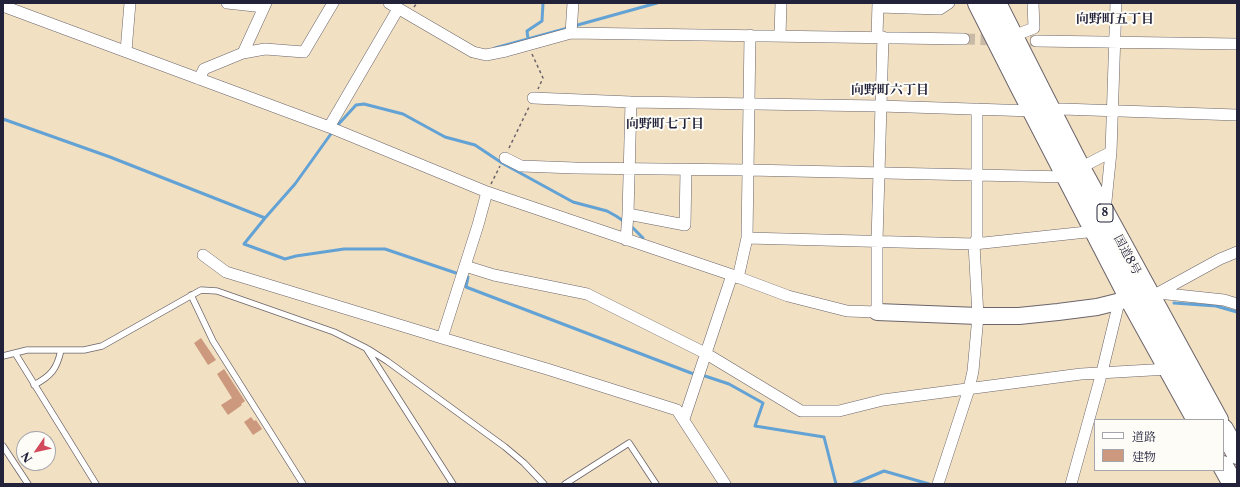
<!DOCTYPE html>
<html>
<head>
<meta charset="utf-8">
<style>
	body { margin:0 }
	#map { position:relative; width:1240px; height:487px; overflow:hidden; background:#f2e0c2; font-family:"Libre Caslon Text","Noto Serif JP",serif }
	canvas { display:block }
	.frame { position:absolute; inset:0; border:4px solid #22223b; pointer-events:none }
	.legend { position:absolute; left:1094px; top:419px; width:130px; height:52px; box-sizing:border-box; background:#fdfcf7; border:1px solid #a5a5ac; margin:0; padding:5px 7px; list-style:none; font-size:12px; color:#22223b }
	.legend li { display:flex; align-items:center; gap:8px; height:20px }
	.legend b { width:20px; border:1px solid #a5a5ac }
	.north { position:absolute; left:16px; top:431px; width:40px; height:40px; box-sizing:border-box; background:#fdfcf7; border:1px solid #a5a5ac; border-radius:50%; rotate:236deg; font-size:11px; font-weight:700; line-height:16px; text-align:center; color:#22223b }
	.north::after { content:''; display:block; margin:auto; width:14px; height:18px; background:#d1495b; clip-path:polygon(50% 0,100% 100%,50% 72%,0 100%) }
</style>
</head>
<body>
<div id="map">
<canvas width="1240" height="487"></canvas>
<div class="frame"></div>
<ul class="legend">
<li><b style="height:5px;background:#fff"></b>道路</li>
<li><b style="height:11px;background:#cc997f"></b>建物</li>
</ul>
<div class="north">N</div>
</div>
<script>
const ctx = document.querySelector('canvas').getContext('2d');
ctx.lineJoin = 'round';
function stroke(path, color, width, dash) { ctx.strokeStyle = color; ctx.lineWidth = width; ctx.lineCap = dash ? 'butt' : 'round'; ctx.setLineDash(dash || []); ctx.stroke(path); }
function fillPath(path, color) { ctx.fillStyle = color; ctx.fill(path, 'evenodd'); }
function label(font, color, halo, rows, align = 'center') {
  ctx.font = font + ' "Libre Caslon Text","Noto Serif JP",serif'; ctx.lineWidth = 4; ctx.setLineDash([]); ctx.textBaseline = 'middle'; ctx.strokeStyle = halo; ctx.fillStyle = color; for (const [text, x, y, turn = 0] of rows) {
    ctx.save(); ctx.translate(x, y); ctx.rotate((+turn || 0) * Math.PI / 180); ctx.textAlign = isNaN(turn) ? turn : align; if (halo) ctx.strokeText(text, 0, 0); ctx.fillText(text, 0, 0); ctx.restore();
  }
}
const stream = new Path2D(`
	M574 26 657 3
	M528 39 527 31 542 21 543 3
	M495 48 568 28
	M3 119 110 157 265 218
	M336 127 356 105 364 104 403 114 445 137 475 145 502 163 573 202 607 211 616 216 625 222
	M333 131 295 184 265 218 244 244 285 259 296 256 344 249H385L459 274
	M630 225 643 238
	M464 276 468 277 466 287 691 373 705 376 729 384 763 403 755 426 824 437 836 484
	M1174 303 1216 306 1237 312
	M853 484 884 471 929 484`);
const building = new Path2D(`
	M201 338 216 360 208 365 194 343Z
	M224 369 245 401 241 404 242 405 228 415 221 405 232 398 217 374Z
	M251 417 254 421 256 420 262 429 253 435 244 422Z`);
const streetTunnel = new Path2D(`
	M964 39 1036 41`);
const path = new Path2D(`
	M414 7 417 3
	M532 54 543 78 538 89
	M509 148 529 107
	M491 184 500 166`);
const lane = new Path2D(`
	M191 295 213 341 303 484
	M368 349 387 361 505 447 524 463 544 484
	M15 353 96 484
	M3 356 27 350H84L102 346 201 290 217 291 334 332 366 348 453 484
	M34 385C51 376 57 369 61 350
	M3 446 28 484
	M565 484 629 443 656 484`);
const street = new Path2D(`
	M227 3 264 7
	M389 3 473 52 486 55 506 51 571 33 964 39
	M3 6 329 127 487 192 732 275 788 296 847 311 877 312V241L883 37
	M878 7 940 9 949 3
	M571 33 573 3
	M1021 33 1034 28 1033 3
	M780 36 781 3
	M877 37 878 3
	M1036 41 1237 44
	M126 51 130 3
	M243 53 265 49 304 52 333 3
	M199 79 204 69 243 53 266 3
	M533 98 631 102 880 106 1033 111
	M1050 110 1062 109 1237 115
	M329 127 398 9
	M505 158 521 166 575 168 748 170 1068 177
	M1080 168 1111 152 1116 3
	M1105 211 1111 152
	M628 214 685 225 686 170
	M747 238 974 244 1096 231
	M626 240 628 214 631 102
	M203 255 226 272 442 338 547 369 677 410 725 484
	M465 266 494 275 587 294 705 353 801 411H839L883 400 1081 374 1169 369
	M738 278 747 238 750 35
	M1158 293 1220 259 1237 252
	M1149 295 1158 293 1224 300 1237 304
	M442 338 478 225 487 192
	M684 419 732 275
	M938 484 969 389 973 371 978 316 974 244 977 238V109
	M1071 484 1102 372 1119 302`);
const secondary = new Path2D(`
	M877 312 978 316H1019L1058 312 1097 307 1141 296`);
const highway = new Path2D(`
	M978 3 1020 86 1130 299 1197 420
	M996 3 1040 90 1080 168 1218 420
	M1223 429 1237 454
	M1223 466 1233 484`);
const shields = [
	[1105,213,16]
];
const shieldNames = [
	["8",1105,213]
];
const streetNames = [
	["国道8号",1127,255,62]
];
const neighbourhoodNames = [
	["向野町五丁目",1115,19],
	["向野町六丁目",890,90],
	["向野町七丁目",665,124]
];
stroke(stream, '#63a2d5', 3);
fillPath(building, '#cc997f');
stroke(streetTunnel, '#c8baa7', 11, [11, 5.5]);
stroke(lane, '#6b646a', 7);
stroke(street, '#6b646a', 12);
stroke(secondary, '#6b646a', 18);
stroke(highway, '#6b646a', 22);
stroke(path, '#6b646a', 1.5, [3, 3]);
stroke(lane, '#fff', 5.5);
stroke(street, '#fff', 11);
stroke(secondary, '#fff', 16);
stroke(highway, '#fff', 20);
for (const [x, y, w] of shields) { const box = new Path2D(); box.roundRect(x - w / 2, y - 9, w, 18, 3); ctx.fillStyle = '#fdfcf7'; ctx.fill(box); stroke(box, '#22223b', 1); }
label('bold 11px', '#22223b', null, shieldNames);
label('12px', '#22223b', '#fdfcf7', streetNames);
label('bold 13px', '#22223b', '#fdfcf7', neighbourhoodNames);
</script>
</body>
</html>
